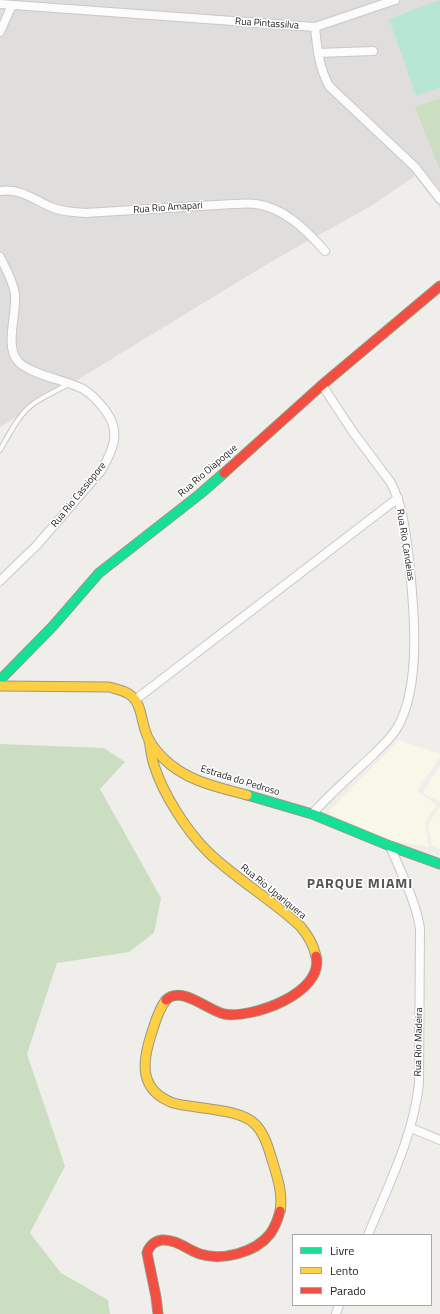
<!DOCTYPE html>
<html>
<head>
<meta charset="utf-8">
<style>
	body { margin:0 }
	#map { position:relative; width:440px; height:1314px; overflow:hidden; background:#f0eeeb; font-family:"Titillium Web",sans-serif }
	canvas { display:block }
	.legend { position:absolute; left:292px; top:1234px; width:140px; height:72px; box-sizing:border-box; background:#fff; border:1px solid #a7a7a7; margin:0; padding:5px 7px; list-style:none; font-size:12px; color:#222 }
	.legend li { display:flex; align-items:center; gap:8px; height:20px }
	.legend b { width:20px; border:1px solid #a7a7a7 }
</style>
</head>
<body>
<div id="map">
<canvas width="440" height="1314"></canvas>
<ul class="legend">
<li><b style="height:5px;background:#16e098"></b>Livre</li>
<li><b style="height:5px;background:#ffcf43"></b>Lento</li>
<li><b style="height:5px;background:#f24e42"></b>Parado</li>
</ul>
</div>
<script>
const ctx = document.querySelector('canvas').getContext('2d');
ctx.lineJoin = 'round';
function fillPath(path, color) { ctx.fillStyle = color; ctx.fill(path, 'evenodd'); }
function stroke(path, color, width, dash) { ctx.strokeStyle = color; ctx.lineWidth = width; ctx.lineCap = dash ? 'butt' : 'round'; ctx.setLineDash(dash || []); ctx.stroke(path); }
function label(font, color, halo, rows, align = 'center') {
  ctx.font = font + ' "Titillium Web",sans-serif'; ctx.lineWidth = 3; ctx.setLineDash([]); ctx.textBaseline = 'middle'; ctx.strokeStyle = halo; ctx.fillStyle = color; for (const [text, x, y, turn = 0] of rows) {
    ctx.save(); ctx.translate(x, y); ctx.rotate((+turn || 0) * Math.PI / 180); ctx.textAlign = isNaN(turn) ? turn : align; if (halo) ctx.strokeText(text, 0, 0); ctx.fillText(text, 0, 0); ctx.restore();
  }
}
const residential = new Path2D(`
	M0 0H440V98L416 107 440 171V208L415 176 371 206 274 260 0 427Z`);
const education = new Path2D(`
	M399 740 440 754V757L417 791 437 805 425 823 429 847 392 841 331 815 330 810Z
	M440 767V802L423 793 436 771Z
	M440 806V849L432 846 428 825Z`);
const forest = new Path2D(`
	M440 98V171L415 107Z
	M0 744 104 748 125 762 100 789 161 898 154 933 129 952 57 963 27 1054 65 1166 30 1233 61 1273 108 1300 110 1314H0Z`);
const pitch = new Path2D(`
	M440 0V87L416 96 389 19Z`);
const lane = new Path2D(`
	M0 450C9 435 18 415 33 404 44 396 57 391 68 384`);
const street = new Path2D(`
	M0 4 315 27C317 48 319 67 329 86L415 167 440 199
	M315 27 395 0
	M0 32 12 5
	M318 53 373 51
	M0 191C20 188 33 199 51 207 62 212 73 212 85 213L233 204C241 204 248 203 256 204 285 208 306 230 325 251
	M0 257C6 269 13 281 15 294 17 313 5 345 17 360 27 374 66 380 83 389 92 394 99 402 105 410 122 432 113 450 101 471L37 545 0 581
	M135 700 398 498
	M312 814C332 792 354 773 375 753 383 745 392 737 397 728 422 686 414 607 409 560 406 535 403 506 391 483L353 432 322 385
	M411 1128 440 1140
	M368 1235C388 1186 413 1137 419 1084L420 928C415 899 401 873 390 846
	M336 1314 339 1305`);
const fast = new Path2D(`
	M0 680 53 626 99 573 200 494 224 473
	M247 795 312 814 390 846 440 864`);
const slow = new Path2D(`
	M0 686 109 687C116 689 123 690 129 694 141 702 141 718 145 730 148 741 155 750 163 758 186 781 217 787 247 795
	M149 741C151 749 151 757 154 765 163 794 186 830 208 852 236 879 271 899 300 926 308 935 313 943 316 956
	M166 1000C158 1010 155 1023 151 1035 142 1063 139 1090 173 1103 195 1109 239 1108 255 1124 265 1134 269 1150 273 1163 278 1179 283 1195 280 1211`);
const jam = new Path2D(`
	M224 473 322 385 440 286
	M166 1000C181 985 207 1010 224 1014 252 1019 325 993 316 956
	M158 1314 156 1297 147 1253C149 1246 155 1241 162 1240 176 1239 188 1250 200 1254 222 1261 255 1253 270 1234 275 1227 278 1219 280 1211`);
const streetNames = [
	["Rua Pintassilva",267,24,4],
	["Rua Rio Amapari",168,208,-4],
	["Rua Rio Oiapoque",208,471,-41],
	["Rua Rio Cassiopore",79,495,-51],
	["Rua Rio Candeias",405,545,81],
	["Estrada do Pedroso",240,781,17],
	["Rua Rio Upariquera",273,892,39],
	["Rua Rio Madeira",419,1042,-89]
];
const districtNames = [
	["PARQUE MIAMI",360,885]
];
fillPath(residential, '#dfdedc');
fillPath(education, '#f8f7e8');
fillPath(forest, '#cbdec1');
fillPath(pitch, '#b7e6d2');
stroke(lane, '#c9c8c7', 6);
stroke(street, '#c9c8c7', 10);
stroke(fast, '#999a82', 11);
stroke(slow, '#999a82', 11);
stroke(jam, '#999a82', 11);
stroke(lane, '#fdfcfc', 4);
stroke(street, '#fdfcfc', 8);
stroke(fast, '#16e098', 9);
stroke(slow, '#ffcf43', 9);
stroke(jam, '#f24e42', 9);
label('10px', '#222', '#fff', streetNames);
ctx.letterSpacing = '1px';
label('bold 14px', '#555', '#fff', districtNames);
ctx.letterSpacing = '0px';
</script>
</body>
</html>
